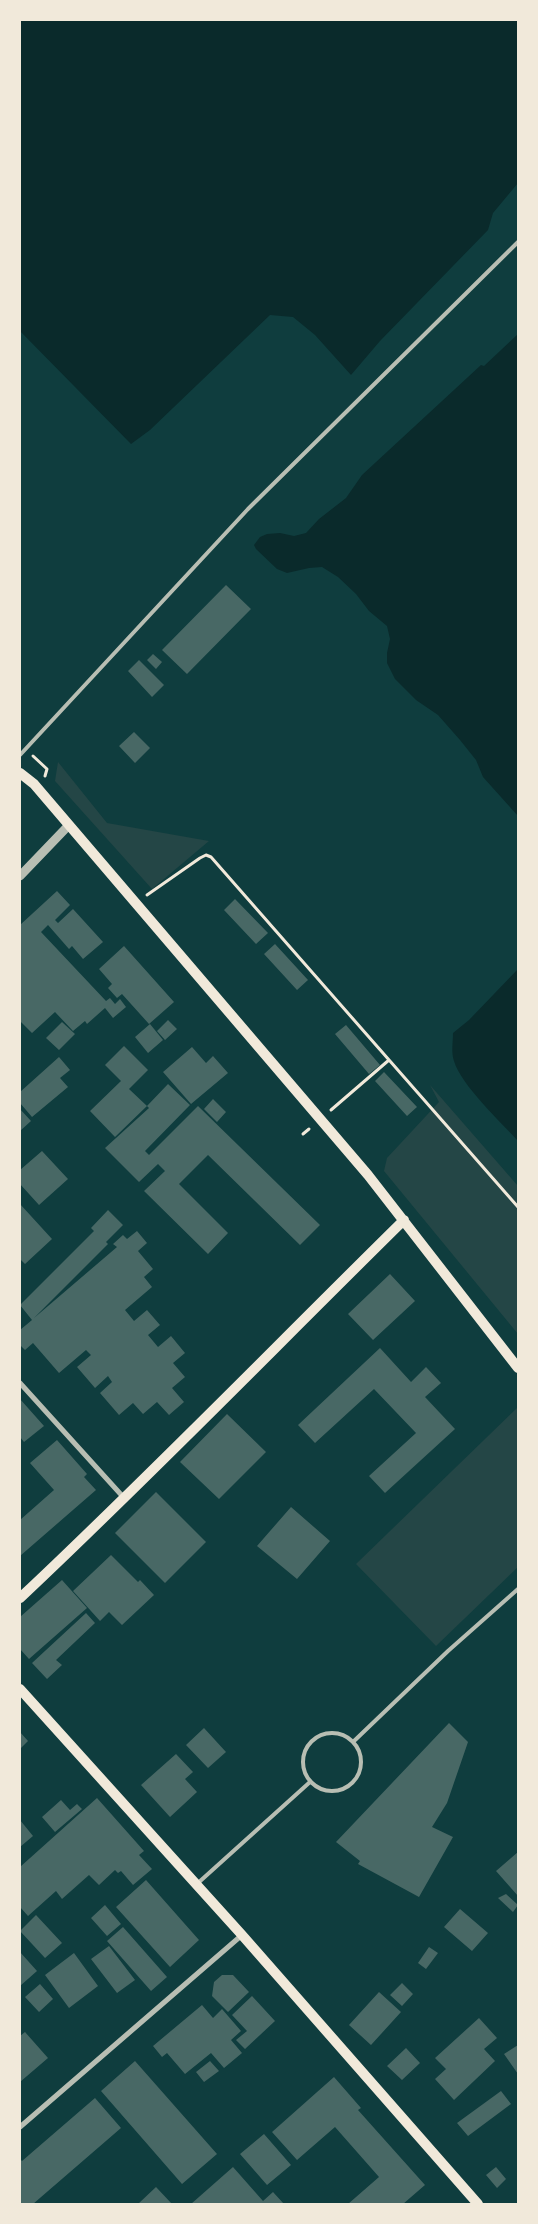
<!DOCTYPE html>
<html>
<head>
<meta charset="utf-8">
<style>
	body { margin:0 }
	#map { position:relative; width:538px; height:2224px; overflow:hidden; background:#0f3d3e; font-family:"Roboto Condensed",sans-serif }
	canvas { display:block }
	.frame { position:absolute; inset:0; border:21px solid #f1e9da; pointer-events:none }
</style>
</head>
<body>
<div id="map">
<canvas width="538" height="2224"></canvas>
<div class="frame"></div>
</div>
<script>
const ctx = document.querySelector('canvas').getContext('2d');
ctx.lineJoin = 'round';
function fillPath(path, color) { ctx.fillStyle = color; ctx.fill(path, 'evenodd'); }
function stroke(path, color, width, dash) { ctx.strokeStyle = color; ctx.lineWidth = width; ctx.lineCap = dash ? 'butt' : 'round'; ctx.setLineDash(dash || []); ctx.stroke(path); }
const green = new Path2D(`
	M58 762 107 823 209 841 152 889 55 781Z
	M430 1085 518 1186V1334L384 1171 387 1158 439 1102Z
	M518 1407V1567L436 1646 356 1564Z`);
const water = new Path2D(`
	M20 20H518V183L493 213 488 230 380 341 351 375 315 335 293 317 270 315 150 430 131 444 20 331Z
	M518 334V816L483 777 476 760 460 740 438 715 416 700 395 679 387 663V653L390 639 387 626 369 611 356 594 338 577 322 567 309 568 287 573 277 569 256 549 254 545 260 537 267 534 280 533 294 536 306 533 319 519 346 498 362 475 481 365 484 366Z
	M518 969V1141C500 1121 461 1085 454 1061 451 1053 453 1042 453 1033L469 1020Z`);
const building = new Path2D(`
	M226 585 251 609 187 674 162 650Z
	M153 654 162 662 156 669 147 660Z
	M139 660 164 685 152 697 128 671Z
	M134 732 150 748 135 763 119 746Z
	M57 891 70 905 55 920 58 923 73 909 103 942 83 959 72 946 69 949 48 925 41 932 106 1001 110 998 115 1004 120 999 126 1007 113 1018 105 1008 87 1024 85 1021 73 1031 55 1012 32 1033 20 1021V925Z
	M235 899 268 933 256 944 224 910Z
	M275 944 308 980 297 990 264 954Z
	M124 946 174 1002 149 1024 122 994 117 998 108 988 112 984 99 969Z
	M168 1020 177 1029 165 1040 157 1031Z
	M62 1022 75 1034 59 1050 46 1038Z
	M150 1024 163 1040 148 1053 135 1037Z
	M346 1025 380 1065 369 1074 335 1034Z
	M124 1046 148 1070 129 1089 147 1106 115 1137 90 1111 121 1081 105 1065Z
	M192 1047 206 1063 213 1056 228 1073 191 1104 163 1072Z
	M59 1057 70 1070 60 1078 68 1087 32 1117 20 1103V1092Z
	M384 1072 417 1107 407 1116 375 1081Z
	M168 1084 190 1105 145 1151 149 1155 198 1106 320 1225 300 1245 208 1155 179 1184 228 1233 208 1254 144 1191 165 1171 158 1164 139 1182 105 1148 149 1108 147 1106Z
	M213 1099 226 1112 217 1122 204 1109Z
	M20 1109 31 1121 20 1131Z
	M42 1151 68 1179 39 1205 20 1184V1170Z
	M20 1204 52 1239 25 1264 20 1259Z
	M108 1210 123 1225 106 1242 108 1244 34 1318 117 1247 113 1244 123 1235 127 1239 137 1231 147 1243 138 1251 153 1269 144 1277 152 1287 125 1310 134 1321 147 1310 160 1325 148 1335 158 1347 171 1336 185 1353 173 1363 185 1377 172 1388 184 1402 169 1415 157 1402 143 1414 133 1403 119 1415 100 1393 112 1382 108 1376 95 1388 77 1367 91 1355 86 1350 59 1373 33 1343 25 1350 20 1345V1330L32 1320 20 1305 94 1231 91 1228Z
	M390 1274 415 1301 373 1340 348 1314Z
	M380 1348 411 1382 426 1367 441 1383 425 1397 455 1429 385 1493 369 1476 416 1433 374 1389 315 1443 298 1425Z
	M20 1399 44 1426 24 1442 20 1437Z
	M227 1414 266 1452 219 1499 180 1462Z
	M57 1440 87 1474 84 1477 96 1490 20 1556V1520L54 1490 30 1463Z
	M156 1492 206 1542 165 1583 115 1533Z
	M291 1507 330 1541 297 1579 257 1546Z
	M111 1555 138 1582 140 1580 154 1595 122 1625 109 1612 100 1621 73 1591Z
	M62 1580 87 1608 29 1659 20 1649V1617Z
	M86 1613 95 1623 56 1660 62 1665 47 1679 32 1663Z
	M449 1723 468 1742 447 1803 432 1827 453 1837 419 1897 358 1864 360 1861 336 1842Z
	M204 1728 226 1752 208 1768 186 1745Z
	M20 1732 28 1741 20 1749Z
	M176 1754 193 1772 185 1779 197 1792 170 1817 141 1785Z
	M97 1798 144 1851 139 1855 152 1869 133 1885 121 1871 118 1873 115 1870 99 1885 89 1875 62 1899 56 1891 28 1916 20 1907V1867Z
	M61 1800 70 1810 77 1804 82 1809 55 1832 42 1817Z
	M20 1820 33 1836 20 1847Z
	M518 1852V1896L496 1871Z
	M146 1880 199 1940 170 1967 116 1907Z
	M506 1894 518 1905 513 1912 498 1898Z
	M105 1905 121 1924 107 1936 91 1918Z
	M460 1909 488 1933 472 1951 444 1927Z
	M36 1915 62 1943 45 1958 20 1931Z
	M123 1927 167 1977 151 1991 107 1941Z
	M109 1946 135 1980 117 1993 91 1959Z
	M429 1947 438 1953 426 1969 418 1963Z
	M20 1952 37 1971 20 1986Z
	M74 1953 98 1986 69 2008 45 1975Z
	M222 1975H233L249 1992 228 2012 212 1996 214 1982Z
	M402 1983 413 1994 402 2006 390 1995Z
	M40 1984 53 1999 39 2012 25 1997Z
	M379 1992 401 2012 371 2045 349 2025Z
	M252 1996 275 2021 245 2049 236 2040 247 2031 232 2015Z
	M202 2005 213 2018 222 2009 241 2031 231 2040 242 2053 224 2068 211 2053 185 2074 167 2053 162 2057 153 2046Z
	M479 2018 497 2038 484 2049 495 2061 454 2100 435 2079 446 2069 435 2058Z
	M25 2032 48 2058 20 2082V2036Z
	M518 2045V2074L504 2054Z
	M406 2048 420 2063 402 2080 387 2066Z
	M135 2061 217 2154 182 2184 101 2091Z
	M210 2061 219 2071 204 2082 196 2072Z
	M334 2077 361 2108 358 2110 425 2185 403 2204H348L379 2177 335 2127 297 2160 272 2132Z
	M501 2091 511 2104 468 2136 457 2123Z
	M95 2098 121 2128 33 2204H20V2159L22 2161Z
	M264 2134 291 2165 267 2185 240 2154Z
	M233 2167 263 2201 273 2192 284 2204H191Z
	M496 2167 506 2179 497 2188 486 2175Z
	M156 2187 172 2204H138Z`);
const path = new Path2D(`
	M33 756 47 769 45 776
	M147 895 200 858 206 855 211 857 518 1207
	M331 1110 389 1060
	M303 1134 309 1129`);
const service = new Path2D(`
	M20 755 248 509 518 242
	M303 1762a29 29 0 1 1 58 0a29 29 0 1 1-58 0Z
	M353 1742 448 1651 518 1589
	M198 1883 310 1782`);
const minor = new Path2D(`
	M20 1383 125 1499
	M20 2127 242 1935`);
const tertiary = new Path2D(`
	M20 876 68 826`);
const secondary = new Path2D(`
	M20 773 34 784 368 1175 518 1368
	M20 1598C151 1475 276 1346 404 1220
	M20 1689 242 1935 478 2204`);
fillPath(green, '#244646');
fillPath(water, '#0a2a2b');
fillPath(building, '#486865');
stroke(path, '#f1e9da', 3);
stroke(service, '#b8beb3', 4);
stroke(minor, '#b8beb3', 5);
stroke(tertiary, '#b8beb3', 9);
stroke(secondary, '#f1e9da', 10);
</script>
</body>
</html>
